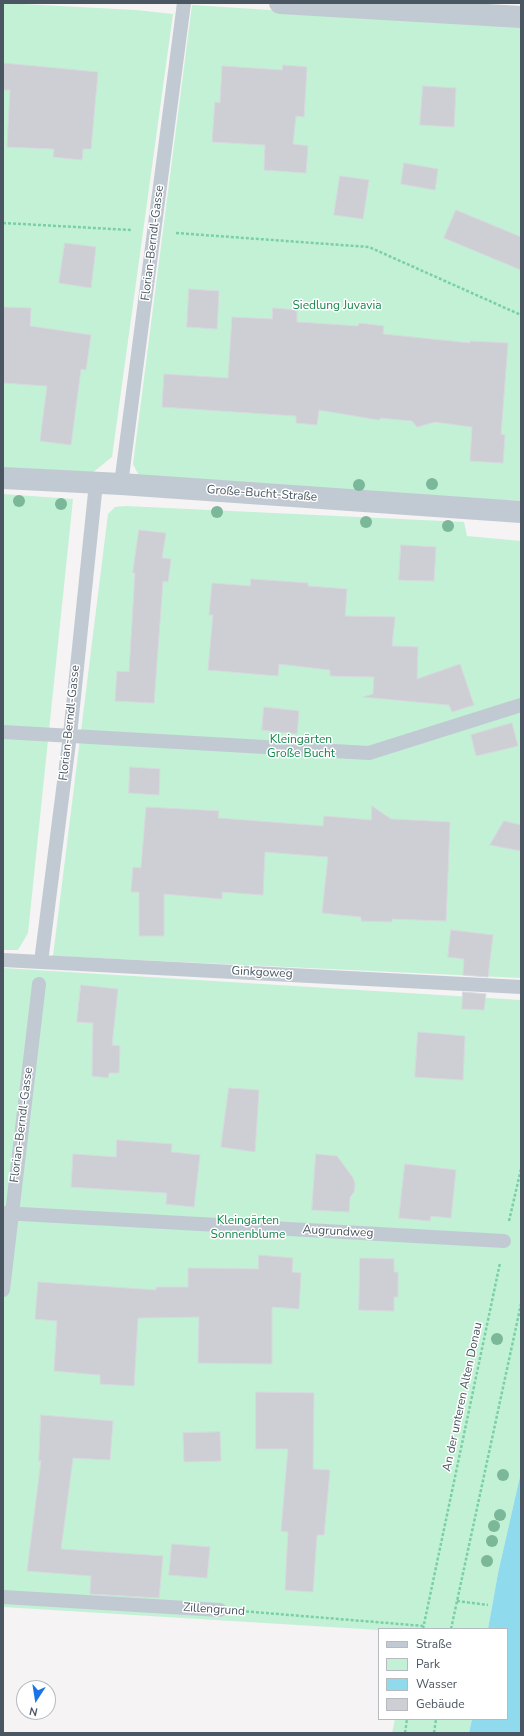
<!DOCTYPE html>
<html>
<head>
<meta charset="utf-8">
<style>
	body { margin:0 }
	#map { position:relative; width:524px; height:1736px; overflow:hidden; background:#f5f3f3; font-family:"Nunito Sans",sans-serif }
	canvas { display:block }
	.frame { position:absolute; inset:0; border:4px solid #4a5661; pointer-events:none }
	.legend { position:absolute; left:378px; top:1628px; width:130px; height:92px; box-sizing:border-box; background:#fff; border:1px solid #b7bbc0; margin:0; padding:5px 7px; list-style:none; font-size:12px; color:#4a5661 }
	.legend li { display:flex; align-items:center; gap:8px; height:20px }
	.legend b { width:20px; border:1px solid #b7bbc0 }
	.north { position:absolute; left:16px; top:1680px; width:40px; height:40px; box-sizing:border-box; background:#fff; border:1px solid #b7bbc0; border-radius:50%; rotate:192deg; font-size:11px; font-weight:700; line-height:16px; text-align:center; color:#4a5661 }
	.north::after { content:''; display:block; margin:auto; width:14px; height:18px; background:#1a73e8; clip-path:polygon(50% 0,100% 100%,50% 72%,0 100%) }
</style>
</head>
<body>
<div id="map">
<canvas width="524" height="1736"></canvas>
<div class="frame"></div>
<ul class="legend">
<li><b style="height:5px;background:#c1cad2"></b>Straße</li>
<li><b style="height:11px;background:#c3f1d5"></b>Park</li>
<li><b style="height:11px;background:#90daee"></b>Wasser</li>
<li><b style="height:11px;background:#cdcfd5"></b>Gebäude</li>
</ul>
<div class="north">N</div>
</div>
<script>
const ctx = document.querySelector('canvas').getContext('2d');
ctx.lineJoin = 'round';
function fillPath(path, color) { ctx.fillStyle = color; ctx.fill(path, 'evenodd'); }
function stroke(path, color, width, dash) { ctx.strokeStyle = color; ctx.lineWidth = width; ctx.lineCap = dash ? 'butt' : 'round'; ctx.setLineDash(dash || []); ctx.stroke(path); }
function label(font, color, halo, rows, align = 'center') {
  ctx.font = font + ' "Nunito Sans",sans-serif'; ctx.lineWidth = 3; ctx.setLineDash([]); ctx.textBaseline = 'middle'; ctx.strokeStyle = halo; ctx.fillStyle = color; for (const [text, x, y, turn = 0] of rows) {
    ctx.save(); ctx.translate(x, y); ctx.rotate((+turn || 0) * Math.PI / 180); ctx.textAlign = isNaN(turn) ? turn : align; if (halo) ctx.strokeText(text, 0, 0); ctx.fillText(text, 0, 0); ctx.restore();
  }
}
const green = new Path2D(`
	M3 3 136 10 173 14 112 457 91 474 3 468Z
	M192 5 521 26V501L141 480 133 464Z
	M3 494 73 499 28 933 18 950H3Z
	M125 506 464 522 467 536 521 541V978L53 956 108 514 115 507Z
	M3 968 521 1000V1472L498 1573 488 1629 379 1630 3 1607Z
	M395 1719H472L469 1733H392Z`);
const water = new Path2D(`
	M521 1472V1733H469L472 1719H507V1629H488L498 1573Z`);
const building = new Path2D(`
	M3 63 98 72 91 149H83L82 160 53 157 54 149 7 147 10 90H3Z
	M283 65 307 67 304 117 296 116 293 144 308 146 306 173 264 170 265 145 212 142 215 102 220 103 222 66 282 70Z
	M423 86 456 88 454 127 420 125Z
	M404 163 438 169 435 190 401 184Z
	M340 176 369 180 363 219 334 215Z
	M456 210 521 237V270L444 238Z
	M65 243 96 247 91 288 59 283Z
	M189 289 219 291 217 329 187 327Z
	M3 307 31 308 30 326 91 335 86 370 81 369 71 445 40 441 47 386 3 383Z
	M273 308 297 310V322L358 326 359 323 384 326 383 334 470 343V341L508 343 501 434 505 435 503 463 470 461 472 427 435 422 417 427 412 421 381 418 379 420 319 410 317 425 296 423V416L162 407 164 374 228 378 232 317 272 319Z
	M139 530 166 533 162 558 171 559 168 582 163 581 154 703 115 701 117 671 129 672 135 573H133Z
	M401 545 436 547 434 581 399 580Z
	M251 579 308 583V586L347 589 345 616 395 617 392 646 418 647 417 679 460 664 474 705 452 712 449 705 363 697 373 694 374 677 330 676V670L279 664 278 676 208 670 213 615H209L212 583 250 586Z
	M264 707 299 711 297 734 262 730Z
	M512 723 518 746 476 756 471 735Z
	M130 767 160 769 159 795 129 793Z
	M372 806 391 819 450 822 446 921 392 919V922L361 921V917L322 913 328 857 265 852 263 895 222 892V899L164 894V936H139V892H131L133 867 141 868 146 807 219 811 218 818 323 826 324 816 371 820Z
	M504 821 521 825V851L490 845Z
	M451 930 493 935 488 977 463 975 464 959 448 957Z
	M81 985 118 989 112 1045 120 1046 119 1073H109L108 1078 92 1076 93 1023 77 1022Z
	M463 992 486 994 484 1010 462 1009Z
	M418 1032 465 1036 463 1080 415 1077Z
	M229 1088 259 1090 255 1152 221 1147Z
	M117 1140 172 1144 171 1152 200 1155 194 1207 166 1204 167 1193 71 1187 73 1154 116 1157Z
	M316 1154 337 1156 353 1178 355 1184 354 1192 350 1197 349 1212 312 1210Z
	M405 1164 456 1170 451 1218 431 1216 430 1221 399 1218Z
	M259 1255 293 1258 292 1272 301 1273 299 1309 272 1307V1364L198 1363 199 1317 138 1318 134 1386 100 1384V1375L54 1371 57 1321 35 1319 38 1282 156 1290V1287H188V1268L258 1269Z
	M360 1258 394 1259V1272H398V1297H394V1311L359 1310Z
	M256 1392 314 1393 313 1469 330 1470 324 1535H317L313 1592 285 1590 288 1532 281 1531 288 1449H256Z
	M41 1415 113 1421 110 1460 73 1458 61 1549 163 1556 159 1598 90 1594 91 1576 27 1571 41 1461H39Z
	M220 1432 221 1461 184 1462 183 1433Z
	M172 1544 210 1547 207 1578 169 1575Z`);
const path = new Path2D(`
	M3 223 131 230
	M176 233 369 247 521 315
	M509 1221 521 1169
	M457 1601 488 1605
	M241 1611 424 1626
	M423 1629 500 1263
	M451 1629 521 1304
	M405 1733 407 1719
	M434 1733 436 1719`);
const lane = new Path2D(`
	M121 484 184 3
	M3 732 369 753 521 705
	M3 960 521 987
	M41 962 70 735 96 483
	M3 1213 504 1241
	M3 1290 39 984
	M3 1597 220 1610`);
const street = new Path2D(`
	M280 3 521 17
	M3 478 121 484 521 512`);
const trees = [
	[432,484],
	[359,485],
	[19,501],
	[61,504],
	[217,512],
	[366,522],
	[448,526],
	[497,1339],
	[503,1475],
	[500,1515],
	[494,1526],
	[492,1541],
	[487,1561]
];
const streetNames = [
	["Florian-Berndl-Gasse",153,243,-83],
	["Große-Bucht-Straße",262,494,4],
	["Florian-Berndl-Gasse",70,723,-84],
	["Ginkgoweg",262,973,3],
	["Florian-Berndl-Gasse",22,1125,-83],
	["Augrundweg",338,1232,3],
	["An der unteren Alten Donau",463,1397,-78],
	["Zillengrund",214,1610,4]
];
const parkNames = [
	["Siedlung Juvavia",337,306],
	["Kleingärten",301,740],
	["Große Bucht",301,754],
	["Kleingärten",248,1221],
	["Sonnenblume",248,1235]
];
fillPath(green, '#c3f1d5');
fillPath(water, '#90daee');
fillPath(building, '#cdcfd5');
stroke(building, '#d7d9de', 1);
stroke(path, '#7ad0a6', 2.5, [3, 2]);
stroke(lane, '#c1cad2', 14);
stroke(street, '#c1cad2', 22);
ctx.fillStyle = '#7bb799';
for (const [x, y] of trees) { ctx.beginPath(); ctx.arc(x, y, 6, 0, 2 * Math.PI); ctx.fill(); }
label('12px', '#4a5661', '#fff', streetNames);
label('12px', '#17864f', '#fff', parkNames);
</script>
</body>
</html>
